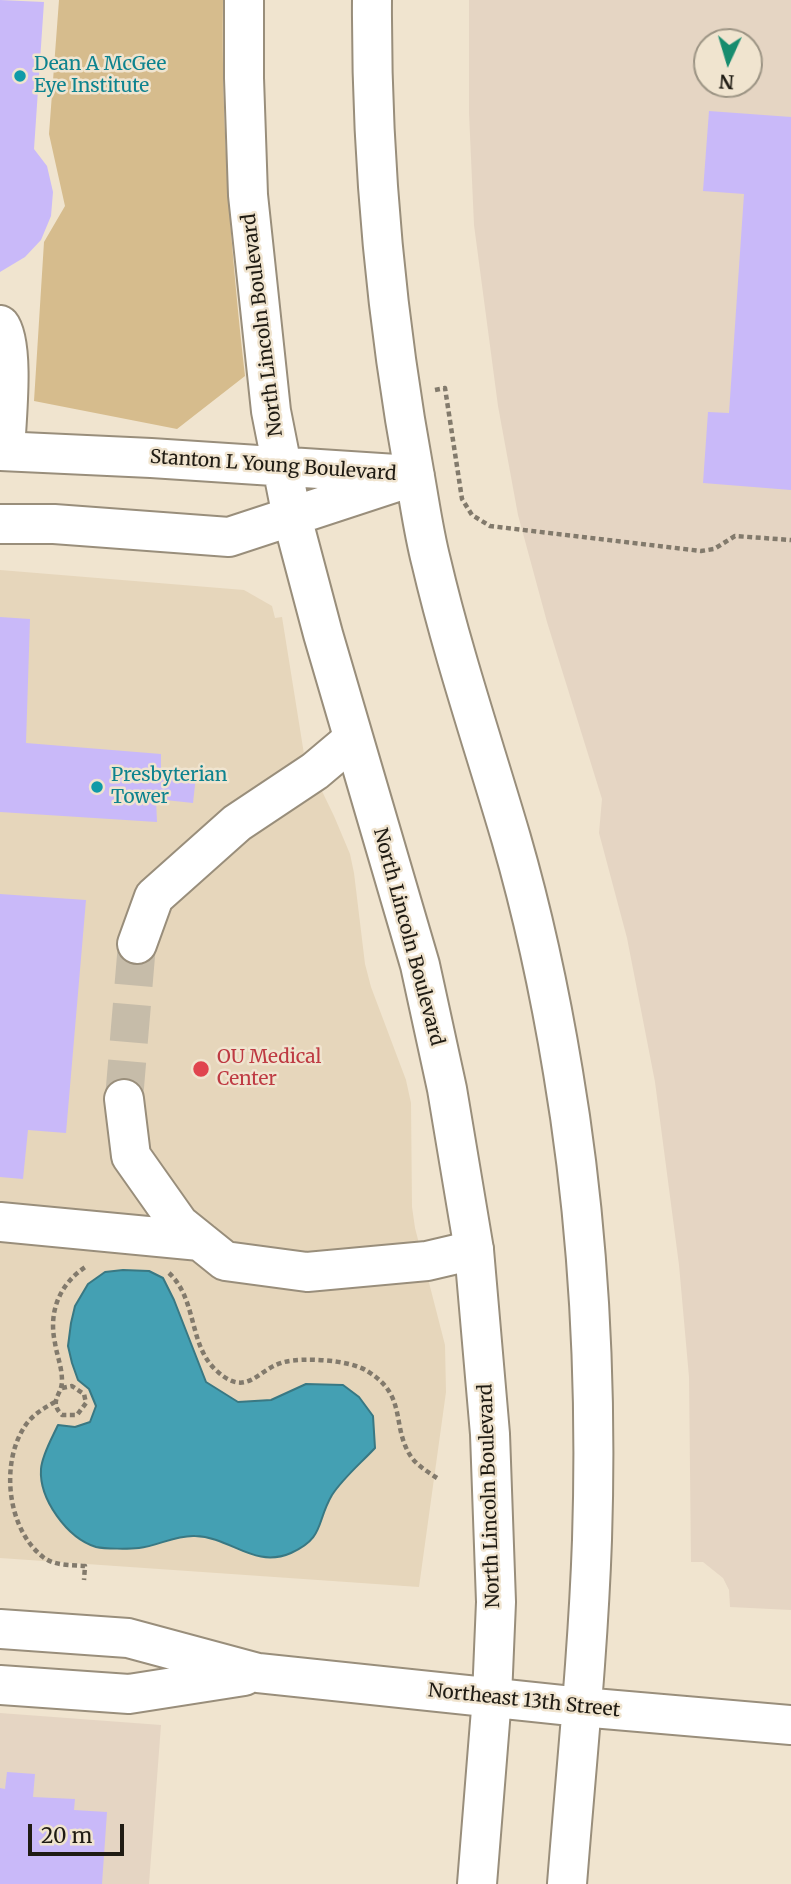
<!DOCTYPE html>
<html>
<head>
<meta charset="utf-8">
<style>
	body { margin:0 }
	#map { position:relative; width:791px; height:1884px; overflow:hidden; background:#f0e4cf; font-family:Merriweather,serif }
	canvas { display:block }
	.north { position:absolute; left:693px; top:28px; width:70px; height:70px; box-sizing:border-box; background:#f0e4cf; border:2px solid #9c9484; border-radius:50%; rotate:184deg; font-size:19px; font-weight:700; line-height:28px; text-align:center; color:#1f1b13 }
	.north::after { content:''; display:block; margin:auto; width:24px; height:32px; background:#178c6e; clip-path:polygon(50% 0,100% 100%,50% 72%,0 100%) }
	.scale { position:absolute; left:28px; top:1824px; width:96px; height:32px; box-sizing:border-box; border:4px solid #1f1b13; border-top:0; padding-left:9px; font-size:21px; line-height:24px; white-space:nowrap; color:#1f1b13; -webkit-text-stroke:5px #f0e4cf; paint-order:stroke }
</style>
</head>
<body>
<div id="map">
<canvas width="791" height="1884"></canvas>
<div class="north">N</div>
<div class="scale">20 m</div>
</div>
<script>
const ctx = document.querySelector('canvas').getContext('2d');
ctx.lineJoin = 'round';
function fillPath(path, color) { ctx.fillStyle = color; ctx.fill(path, 'evenodd'); }
function stroke(path, color, width, dash) { ctx.strokeStyle = color; ctx.lineWidth = width; ctx.lineCap = dash ? 'butt' : 'round'; ctx.setLineDash(dash || []); ctx.stroke(path); }
function label(font, color, halo, rows, align = 'center') {
  ctx.font = font + ' Merriweather,serif'; ctx.lineWidth = 5; ctx.setLineDash([]); ctx.textBaseline = 'middle'; ctx.strokeStyle = halo; ctx.fillStyle = color; for (const [text, x, y, turn = 0] of rows) {
    ctx.save(); ctx.translate(x, y); ctx.rotate((+turn || 0) * Math.PI / 180); ctx.textAlign = isNaN(turn) ? turn : align; if (halo) ctx.strokeText(text, 0, 0); ctx.fillText(text, 0, 0); ctx.restore();
  }
}
const built = new Path2D(`
	M0 570 244 590 272 606 275 618 282 617 304 754 334 816 350 854 354 873 365 964 371 987 406 1080 411 1103 412 1207 415 1228 445 1345 446 1392 419 1587 0 1558Z`);
const education = new Path2D(`
	M469 0H791V1610L730 1607 729 1590 723 1578 703 1562H691L689 1377 679 1265 655 1082 627 938 599 833 602 799 547 622 518 515 498 406 474 225 469 113ZM707 42H749V84H707Z
	M0 1713 161 1725 149 1884H0Z`);
const green = new Path2D(`
	M59 0H223C221 127 231 250 245 376L177 429 34 401 44 242 65 206 49 134Z`);
const water = new Path2D(`
	M123 1270 149 1271 163 1278 174 1300 206 1382 238 1402 271 1400 306 1384 343 1385 359 1397 373 1416 375 1448C361 1463 343 1478 332 1495 316 1522 325 1538 291 1553 254 1569 231 1537 195 1536 175 1535 158 1546 139 1548 129 1549 105 1549 96 1547 67 1538 39 1499 41 1469 42 1455 52 1438 58 1425L75 1427 90 1422 96 1406 89 1389 78 1380 72 1363 68 1346 71 1323 75 1306 88 1284 105 1272Z`);
const building = new Path2D(`
	M0 0 44 2 34 149 47 166 53 192 51 216 41 240 25 257 0 272Z
	M709 111 791 117V490L703 483 708 412 729 413 744 194 703 191Z
	M0 617 30 619 26 743 161 754V772L196 776 193 803 156 799 157 822 0 812Z
	M0 894 86 900 66 1133 28 1130 23 1179 0 1177Z
	M7 1772 35 1774 33 1797 75 1799 74 1810 107 1812 102 1884H0V1788L5 1789Z`);
const minorTunnel = new Path2D(`
	M124 1099 137 944`);
const path = new Path2D(`
	M435 390 445 388 462 499 472 515 490 526 701 551 714 549 735 536 791 540
	M169 1273C198 1300 188 1347 218 1372 248 1398 257 1369 284 1362 304 1357 350 1360 367 1371 409 1396 390 1427 412 1458 418 1466 428 1472 437 1478
	M62 1388 72 1386 84 1394 86 1403 77 1415H62C48 1401 62 1395 62 1381 62 1367 57 1356 55 1343 48 1311 60 1283 87 1266
	M55 1402C44 1408 32 1415 25 1426 0 1463 7 1529 43 1557 54 1566 71 1565 85 1566L84 1580`);
const minor = new Path2D(`
	M0 325C15 343 6 425 5 451
	M137 944 154 897 237 823 315 771 353 739
	M124 1099 131 1156 179 1224 225 1261 307 1272 427 1261 474 1250
	M0 1222 200 1241`);
const major = new Path2D(`
	M244 0V78L248 195 271 411 292 517 323 634 420 965 447 1089 474 1250 490 1434 496 1602 492 1697 477 1884
	M372 0C371 161 386 319 415 477 420 505 424 534 431 561 453 655 484 746 511 838 533 914 550 993 563 1072 589 1226 597 1383 592 1540 588 1655 576 1769 567 1884
	M0 451 151 458 396 474
	M0 524H54L229 537 415 476
	M0 1629 128 1638 258 1673 581 1707 791 1725
	M0 1685 129 1694 244 1676`);
const markers = [
	[20,76,7,"#0f9aa8"],
	[97,787,7,"#0f9aa8"],
	[201,1069,9,"#e0444e"]
];
const cultureNames = [
	["Dean A McGee",34,65],
	["Eye Institute",34,87],
	["Presbyterian",111,776],
	["Tower",111,798]
];
const streetNames = [
	["North Lincoln Boulevard",263,325,-97],
	["Stanton L Young Boulevard",273,466,4],
	["North Lincoln Boulevard",408,937,75],
	["North Lincoln Boulevard",490,1496,-92],
	["Northeast 13th Street",524,1701,6]
];
const healthNames = [
	["OU Medical",217,1058],
	["Center",217,1080]
];
fillPath(built, '#e6d6bb');
fillPath(education, '#e5d5c3');
fillPath(green, '#d6bc8d');
fillPath(water, '#44a0b3');
stroke(water, '#397883', 2);
fillPath(building, '#c9b9f9');
stroke(minorTunnel, '#c6bca9', 38, [38, 19]);
stroke(minor, '#998e7b', 42);
stroke(major, '#998e7b', 42);
stroke(path, '#827a6c', 4.5, [5, 3.5]);
stroke(minor, '#fff', 38);
stroke(major, '#fff', 38);
for (const [x, y, r, color] of markers) { const dot = new Path2D(); dot.arc(x, y, r, 0, 2 * Math.PI); ctx.fillStyle = color; ctx.fill(dot); stroke(dot, '#f0e4cf', 2.5); }
label('19px', '#0d838f', '#f0e4cf', cultureNames, 'left');
label('19px', '#1f1b13', '#f0e4cf', streetNames);
label('19px', '#be3a42', '#f0e4cf', healthNames, 'left');
</script>
</body>
</html>
